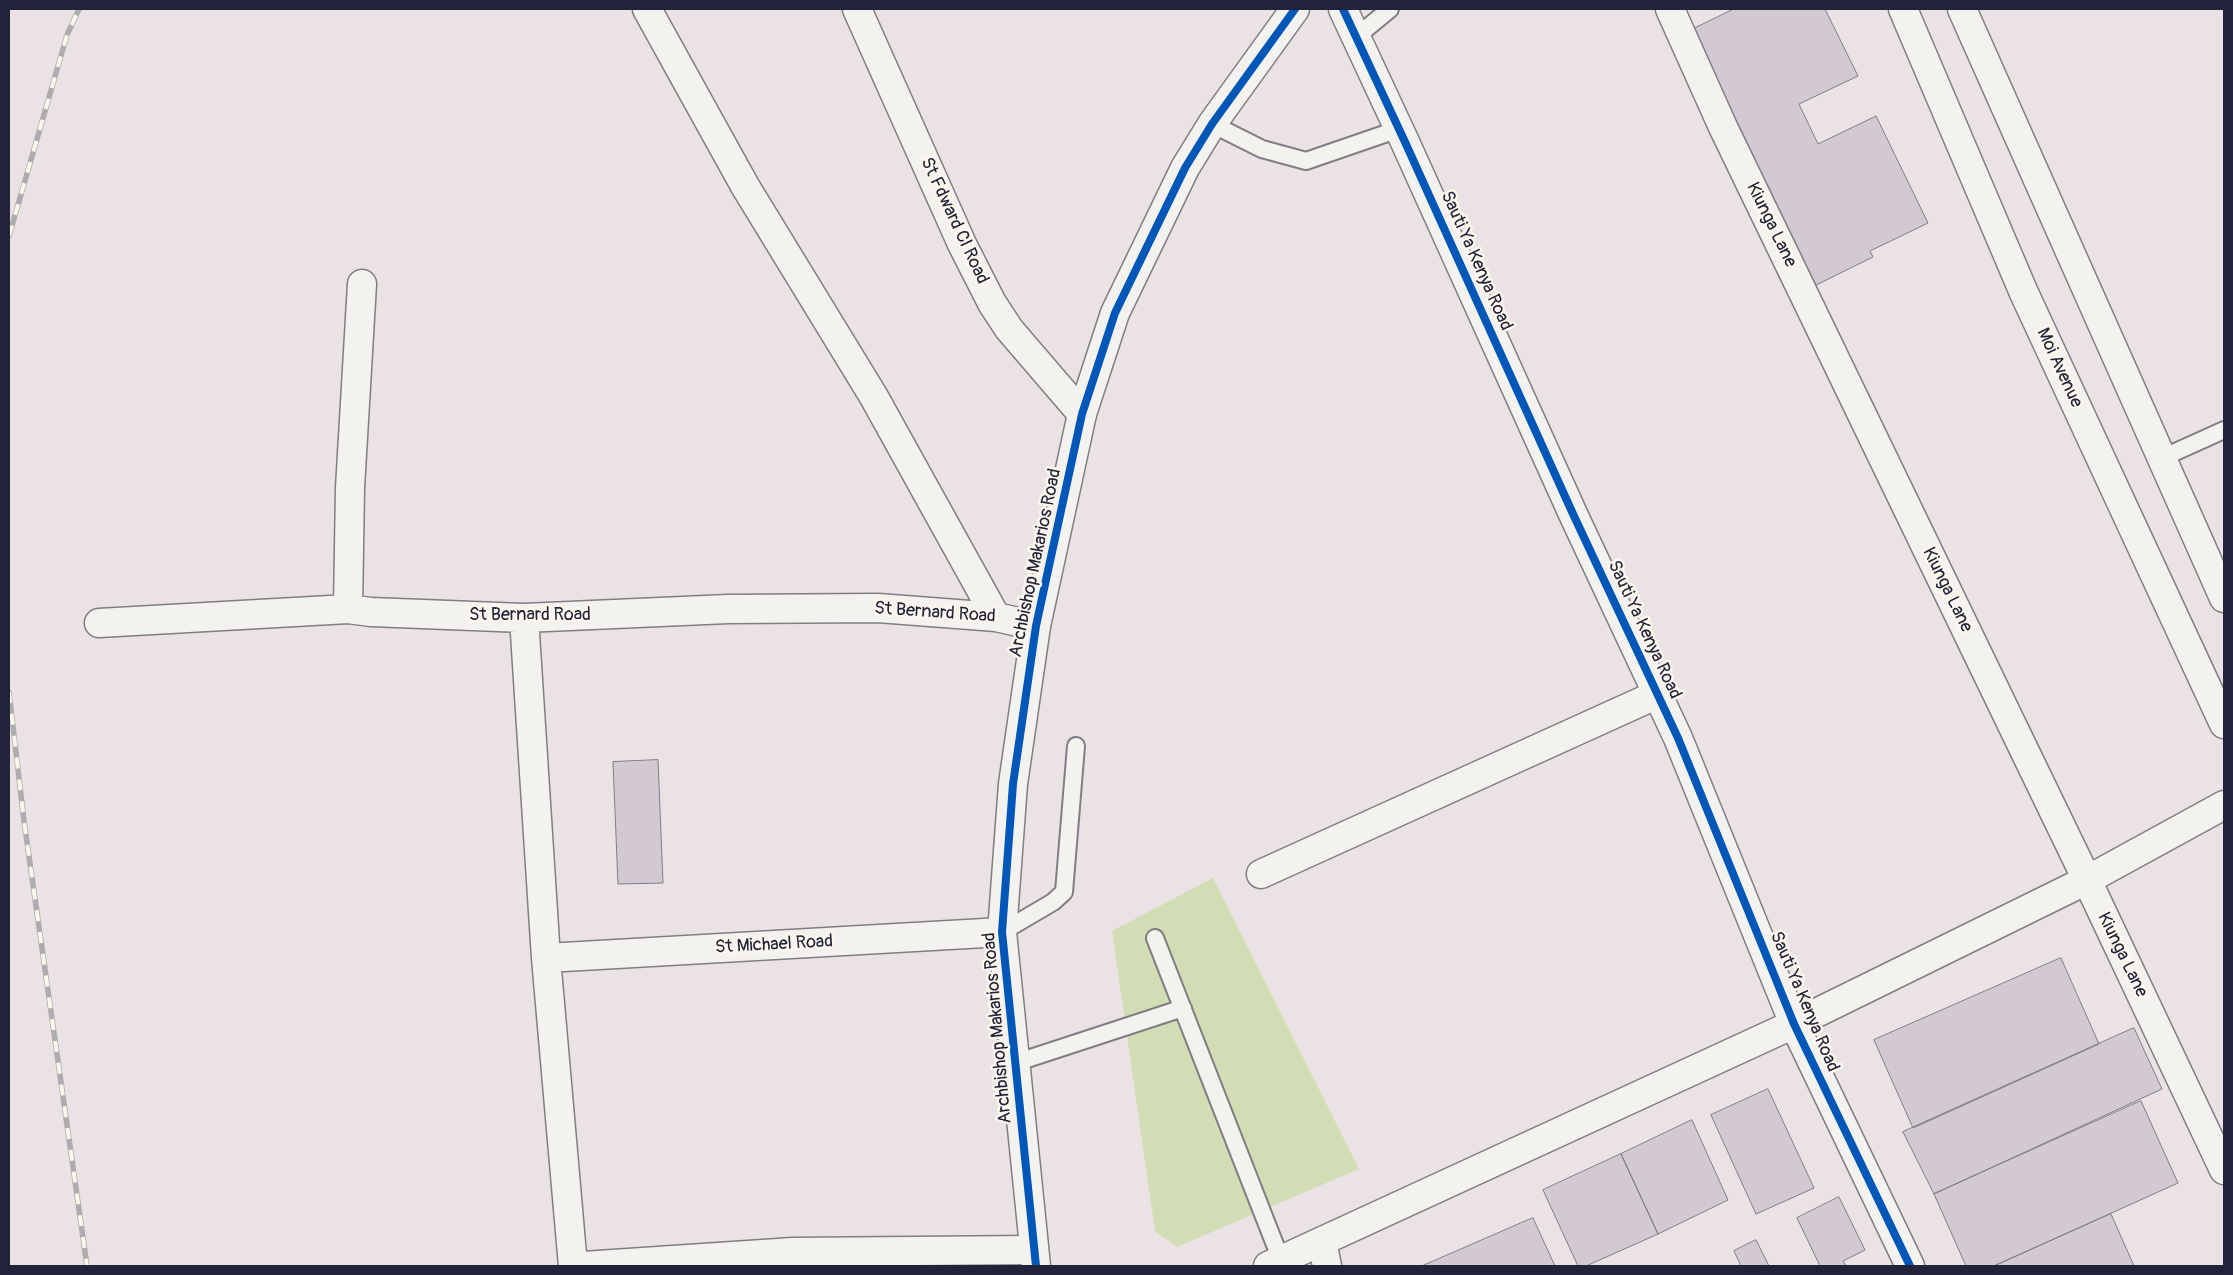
<!DOCTYPE html>
<html>
<head>
<meta charset="utf-8">
<style>
	body { margin:0 }
	#map { position:relative; width:2233px; height:1275px; overflow:hidden; background:#eae2e5; font-family:Pangolin,sans-serif }
	canvas { display:block }
	.frame { position:absolute; inset:0; border:10px solid #22223b; pointer-events:none }
</style>
</head>
<body>
<div id="map">
<canvas width="2233" height="1275"></canvas>
<div class="frame"></div>
</div>
<script>
const ctx = document.querySelector('canvas').getContext('2d');
ctx.lineJoin = 'round';
function fillPath(path, color) { ctx.fillStyle = color; ctx.fill(path, 'evenodd'); }
function stroke(path, color, width, dash) { ctx.strokeStyle = color; ctx.lineWidth = width; ctx.lineCap = dash ? 'butt' : 'round'; ctx.setLineDash(dash || []); ctx.stroke(path); }
function label(font, color, halo, rows, align = 'center') {
  ctx.font = font + ' Pangolin,sans-serif'; ctx.lineWidth = 5; ctx.setLineDash([]); ctx.textBaseline = 'middle'; ctx.strokeStyle = halo; ctx.fillStyle = color; for (const [text, x, y, turn = 0] of rows) {
    ctx.save(); ctx.translate(x, y); ctx.rotate((+turn || 0) * Math.PI / 180); ctx.textAlign = isNaN(turn) ? turn : align; if (halo) ctx.strokeText(text, 0, 0); ctx.fillText(text, 0, 0); ctx.restore();
  }
}
const green = new Path2D(`
	M1213 878 1359 1169 1177 1247 1155 1231 1112 931Z`);
const building = new Path2D(`
	M1734 9H1825L1858 76 1799 104 1818 144 1876 116 1928 223 1870 251 1873 257 1810 288 1685 33Z
	M658 760 663 883 618 884 613 762Z
	M2061 958 2099 1044 1913 1128 1874 1040Z
	M2134 1028 2162 1089 1934 1194 1903 1132Z
	M1768 1089 1814 1188 1756 1214 1711 1115Z
	M2141 1101 2178 1183 1994 1266H1966L1934 1194Z
	M1692 1120 1728 1200 1658 1234 1621 1154Z
	M1621 1154 1658 1234 1586 1266H1578L1543 1190Z
	M1839 1197 1865 1250 1843 1261 1846 1266H1820L1797 1218Z
	M2111 1214 2134 1266H1994Z
	M1533 1218 1555 1266H1422Z
	M1756 1240 1769 1266H1741L1734 1251Z`);
const lane = new Path2D(`
	M1356 37 1390 9
	M1212 124 1262 149 1306 161 1399 129
	M2162 458 2224 430
	M1002 932 1053 902 1064 892 1076 746
	M1155 938 1281 1260
	M1015 1063 1183 1008`);
const street = new Path2D(`
	M647 9 745 186 874 397 996 617
	M857 9 962 244 992 303 1009 329 1082 414
	M1343 9 1405 142 1573 514 1678 738 1794 1024 1910 1266
	M1670 9 1723 127 2087 880 2224 1170
	M362 284 350 488 348 609 371 612 524 618 728 609 878 608 996 617 1036 626
	M524 618 546 958 573 1266
	M99 623 348 609
	M1261 874 1658 694
	M546 958 1002 932
	M1322 1241 1327 1266
	M583 1266 793 1252 1034 1250
	M1268 1266 1794 1024 2087 880 2224 805`);
const secondary = new Path2D(`
	M1903 9 2024 293 2224 724
	M1962 9 2224 598
	M1036 1266 1002 932 1013 784 1036 626 1082 414 1115 313 1185 168 1212 124 1295 9`);
const rail = new Path2D(`
	M9 236 67 35 79 9
	M9 692 24 821 87 1266`);
const cycleway = new Path2D(`
	M1343 9 1405 142 1573 514 1678 738 1794 1024 1910 1266
	M1036 1266 1002 932 1013 784 1036 626 1082 414 1115 313 1185 168 1212 124 1295 9`);
const streetNames = [
	["St Fdward Cl Road",954,221,65],
	["Kiunga Lane",1771,225,64],
	["Sauti Ya Kenya Road",1476,261,66],
	["Moi Avenue",2059,368,65],
	["Archbishop Makarios Road",1036,563,-78],
	["Kiunga Lane",1947,590,64],
	["St Bernard Road",935,613,4],
	["St Bernard Road",530,615],
	["Sauti Ya Kenya Road",1644,630,65],
	["St Michael Road",774,945,-3],
	["Kiunga Lane",2122,955,64],
	["Sauti Ya Kenya Road",1804,1002,67],
	["Archbishop Makarios Road",998,1028,-95]
];
fillPath(green, '#d2dcb5');
fillPath(building, '#d3c9d2');
stroke(building, '#807d83', 1);
stroke(lane, '#807d83', 20);
stroke(street, '#807d83', 31);
stroke(secondary, '#807d83', 31);
stroke(lane, '#f4f2ef', 16);
stroke(street, '#f4f2ef', 28);
stroke(secondary, '#f4f2ef', 28);
stroke(rail, '#aeacae', 5.5);
stroke(rail, '#fbf7ec', 4, [11]);
stroke(cycleway, '#0057b8', 8);
label('18px', '#22223b', '#fbf7ec', streetNames);
</script>
</body>
</html>
